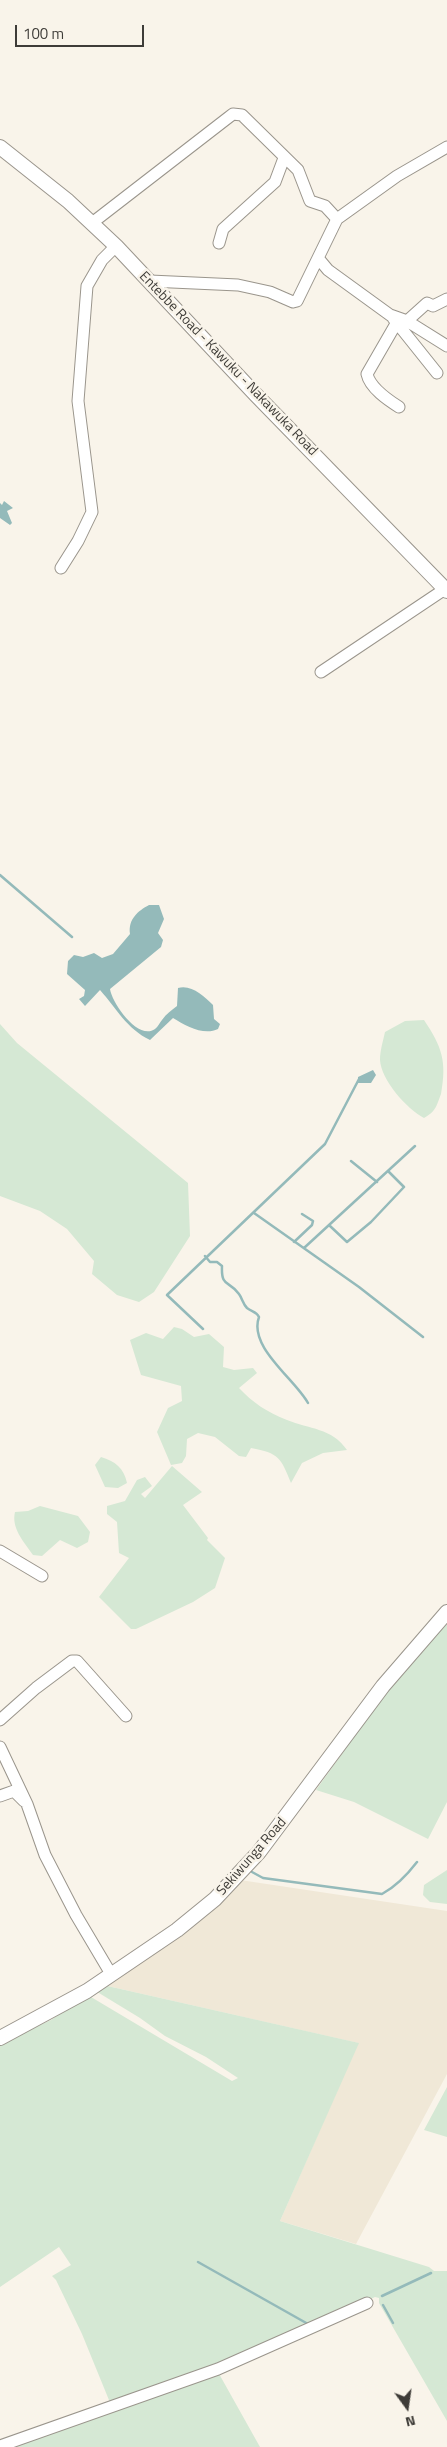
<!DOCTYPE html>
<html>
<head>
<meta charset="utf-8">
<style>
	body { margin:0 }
	#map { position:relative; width:447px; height:2447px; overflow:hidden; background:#f9f4ea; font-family:"Titillium Web",sans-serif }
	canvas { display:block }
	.north { position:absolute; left:382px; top:2382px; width:50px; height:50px; -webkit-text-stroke:4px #f9f4ea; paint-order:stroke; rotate:166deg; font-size:14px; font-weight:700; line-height:20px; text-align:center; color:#3e3c38 }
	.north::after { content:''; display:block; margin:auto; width:18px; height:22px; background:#3e3c38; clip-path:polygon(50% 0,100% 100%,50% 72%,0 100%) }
	.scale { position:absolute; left:15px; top:25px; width:129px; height:22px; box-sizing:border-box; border:2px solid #3e3c38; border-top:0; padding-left:6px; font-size:15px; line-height:18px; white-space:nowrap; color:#3e3c38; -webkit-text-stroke:4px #f9f4ea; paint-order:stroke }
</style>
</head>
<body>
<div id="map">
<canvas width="447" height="2447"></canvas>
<div class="north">N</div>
<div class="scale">100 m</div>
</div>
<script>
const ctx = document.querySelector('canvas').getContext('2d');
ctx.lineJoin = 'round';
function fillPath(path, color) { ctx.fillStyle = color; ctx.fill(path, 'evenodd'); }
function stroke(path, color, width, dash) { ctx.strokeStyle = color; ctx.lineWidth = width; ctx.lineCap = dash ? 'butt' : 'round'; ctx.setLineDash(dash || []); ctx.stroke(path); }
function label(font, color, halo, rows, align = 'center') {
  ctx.font = font + ' "Titillium Web",sans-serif'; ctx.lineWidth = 5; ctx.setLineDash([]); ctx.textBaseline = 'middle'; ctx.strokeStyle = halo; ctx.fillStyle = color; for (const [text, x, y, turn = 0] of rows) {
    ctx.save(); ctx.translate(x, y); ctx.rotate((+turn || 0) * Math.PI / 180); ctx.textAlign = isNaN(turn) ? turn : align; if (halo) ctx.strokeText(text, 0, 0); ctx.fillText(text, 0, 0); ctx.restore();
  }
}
const built = new Path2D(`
	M240 1880 447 1911V2074L356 2244 280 2221 358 2043 103 1985Z`);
const green = new Path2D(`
	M424 1020C442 1047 447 1061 441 1094 436 1107 436 1111 424 1118 407 1109 381 1080 380 1060 380 1051 383 1041 385 1032L405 1021Z
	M0 1024 17 1043 188 1183 190 1236 154 1292 139 1302 117 1295 92 1274 94 1261 67 1229 40 1211 0 1196Z
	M174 1327 182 1329 194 1337 209 1334 224 1347 223 1367 234 1370 253 1368 257 1373 239 1388C253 1403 267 1412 287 1420 309 1429 332 1428 347 1450L323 1453 302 1463 291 1483C281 1458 279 1453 251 1448L246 1457 239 1456 215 1437 198 1433 187 1439 186 1456 182 1463 171 1465 157 1432 168 1408 182 1401 181 1386 141 1375 130 1340 146 1333 163 1339Z
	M101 1457C115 1461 124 1468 127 1483L118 1488 105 1487 95 1465Z
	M172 1466 202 1492 183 1505 208 1538 207 1540 225 1558 215 1588 193 1602 136 1629H131L99 1597 129 1558 119 1553 117 1522 107 1514V1506L125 1501 137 1480 145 1477 152 1486 141 1494 145 1498Z
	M40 1506 78 1516 90 1532 88 1542 77 1548 60 1540 42 1556 33 1555C24 1542 11 1528 15 1512L28 1511Z
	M447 1619V1802L428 1839 354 1802 316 1790 379 1702Z
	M447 1870V1904L430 1902 423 1895 424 1885Z
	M103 1985 359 2043 280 2221 429 2267 434 2271H447V2421L379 2303V2298L375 2297 269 2345 111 2405 82 2334 56 2280 52 2276 71 2265 59 2247 0 2287V2044L51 2020 80 2000 91 1997 232 2081 238 2078 206 2057 165 2036 140 2018 94 1990Z
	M447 2087V2137L424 2130Z
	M218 2372 260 2447H8Z`);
const water = new Path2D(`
	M4 501 13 508 7 511 12 523 10 525 0 518V503L2 505Z
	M149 905H159L164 919 158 933 163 940 161 947 110 989C112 1003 138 1041 155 1029 158 1027 160 1022 162 1020 166 1014 172 1010 177 1006L178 988C191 984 204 996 213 1005L214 1019 220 1024 218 1029C204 1036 186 1026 173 1018L150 1040C127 1029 116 1008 100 990L85 1006 79 999 84 996 85 990 67 974 68 961 74 955 83 957 94 953 102 958 113 954 130 934C128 919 138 911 149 905Z
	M373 1070 376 1075 371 1083H358V1077Z`);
const stream = new Path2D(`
	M0 875 72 937
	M351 1161 377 1182
	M254 1213 359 1287 423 1337
	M330 1226 347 1242 371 1222 404 1187 388 1171
	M294 1242 312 1225 313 1221 302 1214
	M304 1248 415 1146
	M205 1256 210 1262H217L222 1266C221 1288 229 1280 239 1294 242 1298 243 1304 247 1308 252 1312 256 1311 259 1317 248 1347 295 1379 308 1403
	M203 1329 167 1295 325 1144 359 1079
	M252 1872 263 1878 382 1894C397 1886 407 1875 417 1862
	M198 2262 308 2324
	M382 2296 431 2273
	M383 2305 393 2323`);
const minor = new Path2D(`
	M92 223 229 117 233 114 242 115 298 170 310 201 325 206 337 219
	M219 243 223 229 275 182 284 158
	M318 258 328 270 390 315 407 321 447 346
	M150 281 238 285 270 292 293 302 297 301 337 219 397 176 447 147
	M393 318 437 373
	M407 321 427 303 433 306 447 299
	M397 322 367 374C370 388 388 400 399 407
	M61 568 78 541 92 512 78 401 87 286 102 260 116 246
	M321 672 445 589
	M0 1551 42 1576
	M0 1720 36 1688 72 1661H77L126 1716
	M0 1747 27 1804 45 1855 76 1915 111 1974
	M0 1796 14 1791 24 1801
	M0 2446 218 2369 367 2303`);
const major = new Path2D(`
	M0 147 68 201 116 246 256 395 447 591
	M0 2038 87 1991 177 1930 215 1899 259 1852 383 1686 447 1612`);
const streetNames = [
	["Entebbe Road - Kawuku - Nakawuka Road",228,364,46],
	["Sekiwunga Road",252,1857,-49]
];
fillPath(built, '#f0e8d7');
fillPath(green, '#d5e8d4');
fillPath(water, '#94baba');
stroke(stream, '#94baba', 2.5);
stroke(minor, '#9a958c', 13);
stroke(major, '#9a958c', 16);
stroke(minor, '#fff', 11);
stroke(major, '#fff', 14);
label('14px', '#3e3c38', '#f9f4ea', streetNames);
</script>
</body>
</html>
